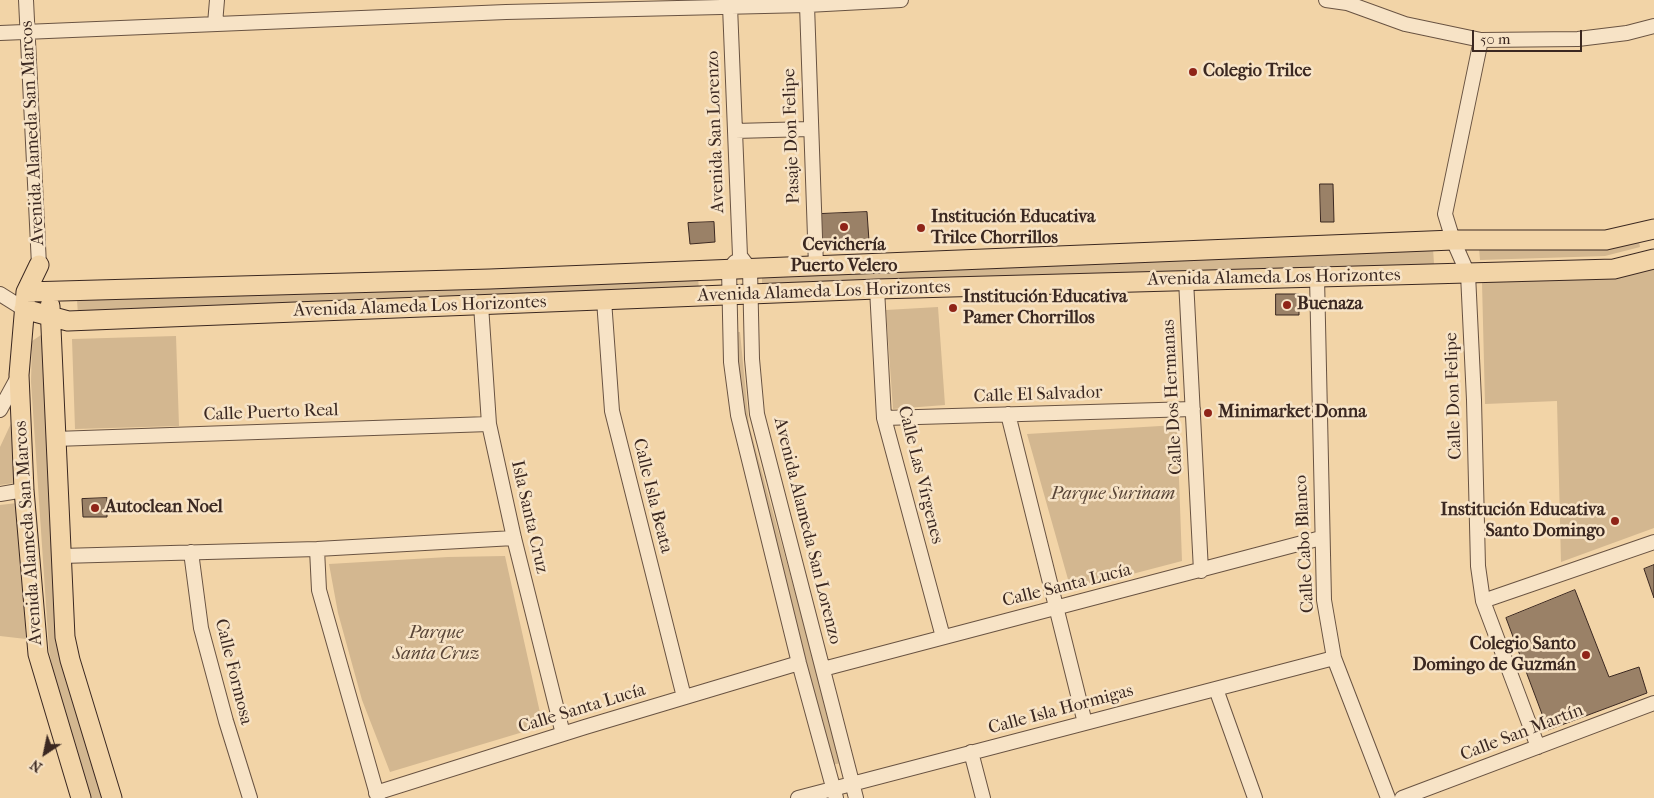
<!DOCTYPE html>
<html>
<head>
<meta charset="utf-8">
<style>
	body { margin:0 }
	#map { position:relative; width:1654px; height:798px; overflow:hidden; background:#f2d4a7; font-family:"IM FELL French Canon",serif }
	canvas { display:block }
	.north { position:absolute; left:20px; top:728px; width:50px; height:50px; -webkit-text-stroke:4px #f7e3c6; paint-order:stroke; rotate:214deg; font-size:14px; font-weight:700; line-height:20px; text-align:center; color:#3b2821 }
	.north::after { content:''; display:block; margin:auto; width:18px; height:22px; background:#3b2821; clip-path:polygon(50% 0,100% 100%,50% 72%,0 100%) }
	.scale { position:absolute; left:1472px; top:30px; width:110px; height:22px; box-sizing:border-box; border:2px solid #3b2821; border-top:0; padding-left:6px; font-size:15px; line-height:18px; white-space:nowrap; color:#3b2821; -webkit-text-stroke:4px #f7e3c6; paint-order:stroke }
</style>
</head>
<body>
<div id="map">
<canvas width="1654" height="798"></canvas>
<div class="north">N</div>
<div class="scale">50 m</div>
</div>
<script>
const ctx = document.querySelector('canvas').getContext('2d');
ctx.lineJoin = 'round';
function fillPath(path, color) { ctx.fillStyle = color; ctx.fill(path, 'evenodd'); }
function stroke(path, color, width, dash) { ctx.strokeStyle = color; ctx.lineWidth = width; ctx.lineCap = dash ? 'butt' : 'round'; ctx.setLineDash(dash || []); ctx.stroke(path); }
function label(font, color, halo, rows, align = 'center') {
  ctx.font = font + ' "IM FELL French Canon",serif'; ctx.lineWidth = 5; ctx.setLineDash([]); ctx.textBaseline = 'middle'; ctx.strokeStyle = halo; ctx.fillStyle = color; for (const [text, x, y, turn = 0] of rows) {
    ctx.save(); ctx.translate(x, y); ctx.rotate((+turn || 0) * Math.PI / 180); ctx.textAlign = isNaN(turn) ? turn : align; if (halo) ctx.strokeText(text, 0, 0); ctx.fillText(text, 0, 0); ctx.restore();
  }
}
const green = new Path2D(`
	M1638 236 1640 247 1605 256 1480 260 1479 248Z
	M1433 248 1434 264 762 289V273Z
	M1654 268V528L1561 562 1557 401 1485 404 1482 282Z
	M698 276 699 291 78 315 77 300Z
	M938 307 945 405 893 409 886 310Z
	M733 332H740L749 425 842 763 831 765 743 428Z
	M41 335 45 336 59 560 104 798H90L57 692 49 650 31 382 32 341Z
	M176 336 179 426 75 429 72 339Z
	M14 417V483L0 485V447Z
	M1177 425 1182 561 1071 590 1027 434Z
	M17 503 26 639 0 636V505Z
	M505 556 543 726 390 772 362 700 338 613 329 564 448 557Z`);
const building = new Path2D(`
	M1320 184H1333L1334 222H1321Z
	M867 212 869 241 821 243 820 214Z
	M714 222 715 242 690 244 688 223Z
	M1276 294H1299V315H1276Z
	M107 498V517H83L82 499Z
	M1654 565V598L1644 569Z
	M1575 590 1609 677 1639 667 1647 693 1548 730 1506 618Z`);
const minor = new Path2D(`
	M26 0 39 265
	M1326 0 1347 3 1405 24 1481 40 1578 39 1627 33 1654 26
	M807 5 816 266
	M730 6 740 256 750 269 752 359 757 414 856 798
	M215 24 217 0
	M0 33 506 12 807 5 901 0
	M1481 40 1445 214 1453 240 1468 274 1474 400 1478 566 1483 601 1538 747
	M735 131 810 129
	M735 262 729 269 731 362 738 415 799 663 836 798
	M1317 277 1324 600 1334 658 1388 798
	M1186 280 1201 571
	M877 289 884 418 943 637
	M0 294 24 309
	M604 300 612 411 684 697
	M481 305 489 424 514 538 563 734
	M0 410 19 375
	M1008 414 1085 723
	M884 418 1193 409
	M55 439 489 424
	M0 494 24 490
	M317 549 319 590 378 798
	M191 552 201 628 226 721 250 798
	M61 556 317 549 514 538
	M1483 601 1654 542
	M823 669 1321 538
	M1216 689 1255 798
	M971 752 983 798
	M376 793 585 727 799 663
	M798 798 1334 658
	M1402 798 1654 703`);
const major = new Path2D(`
	M39 265 26 292 19 375 24 490 38 654 81 798
	M26 292 490 279 1453 240H1606L1654 229
	M50 306 65 637 70 660 112 798
	M24 309 68 321 877 289 1614 269 1654 259`);
const markers = [
	[1193,72,5,"#8f2418"],
	[844,227,5,"#8f2418"],
	[921,228,5,"#8f2418"],
	[1287,305,5,"#8f2418"],
	[953,308,5,"#8f2418"],
	[1208,413,5,"#8f2418"],
	[95,508,5,"#8f2418"],
	[1615,521,5,"#8f2418"],
	[1586,655,5,"#8f2418"]
];
const poiNames = [
	["Colegio Trilce",1203,72],
	["Institución Educativa",931,218],
	["Trilce Chorrillos",931,239],
	["Cevichería",844,246,"center"],
	["Puerto Velero",844,267,"center"],
	["Institución Educativa",963,298],
	["Pamer Chorrillos",963,319],
	["Buenaza",1297,305],
	["Minimarket Donna",1218,413],
	["Autoclean Noel",105,508],
	["Institución Educativa",1605,511,"right"],
	["Santo Domingo",1605,532,"right"],
	["Colegio Santo",1576,645,"right"],
	["Domingo de Guzmán",1576,666,"right"]
];
const streetNames = [
	["Avenida San Lorenzo",716,132,-92],
	["Avenida Alameda San Marcos",33,133,-93],
	["Pasaje Don Felipe",792,136,-92],
	["Avenida Alameda Los Horizontes",1274,278,-1],
	["Avenida Alameda Los Horizontes",824,292,-2],
	["Avenida Alameda Los Horizontes",420,307,-2],
	["Calle El Salvador",1038,395,-2],
	["Calle Don Felipe",1454,396,-92],
	["Calle Dos Hermanas",1173,397,-93],
	["Calle Puerto Real",271,413,-2],
	["Calle Las Vírgenes",920,475,76],
	["Calle Isla Beata",652,496,76],
	["Isla Santa Cruz",529,517,77],
	["Avenida Alameda San Lorenzo",807,531,76],
	["Avenida Alameda San Marcos",29,533,-94],
	["Calle Cabo Blanco",1305,544,-93],
	["Calle Santa Lucía",1067,586,-14],
	["Calle Formosa",233,672,76],
	["Calle Santa Lucía",582,709,-17],
	["Calle Isla Hormigas",1061,710,-15],
	["Calle San Martín",1522,733,-21]
];
const parkNames = [
	["Parque Surinam",1113,495],
	["Parque",436,634],
	["Santa Cruz",436,655]
];
fillPath(green, '#d3b790');
fillPath(building, '#9a8167');
stroke(building, '#3b2821', 1);
stroke(minor, '#695342', 16);
stroke(major, '#3b2821', 21);
stroke(minor, '#f7e3c6', 14);
stroke(major, '#f2d4a7', 19);
for (const [x, y, r, color] of markers) { const dot = new Path2D(); dot.arc(x, y, r, 0, 2 * Math.PI); ctx.fillStyle = color; ctx.fill(dot); stroke(dot, '#f7e3c6', 2); }
label('bold 18px', '#3b2821', '#f7e3c6', poiNames, 'left');
label('18px', '#3b2821', '#f7e3c6', streetNames);
label('italic 18px', '#594537', '#f7e3c6', parkNames);
</script>
</body>
</html>
